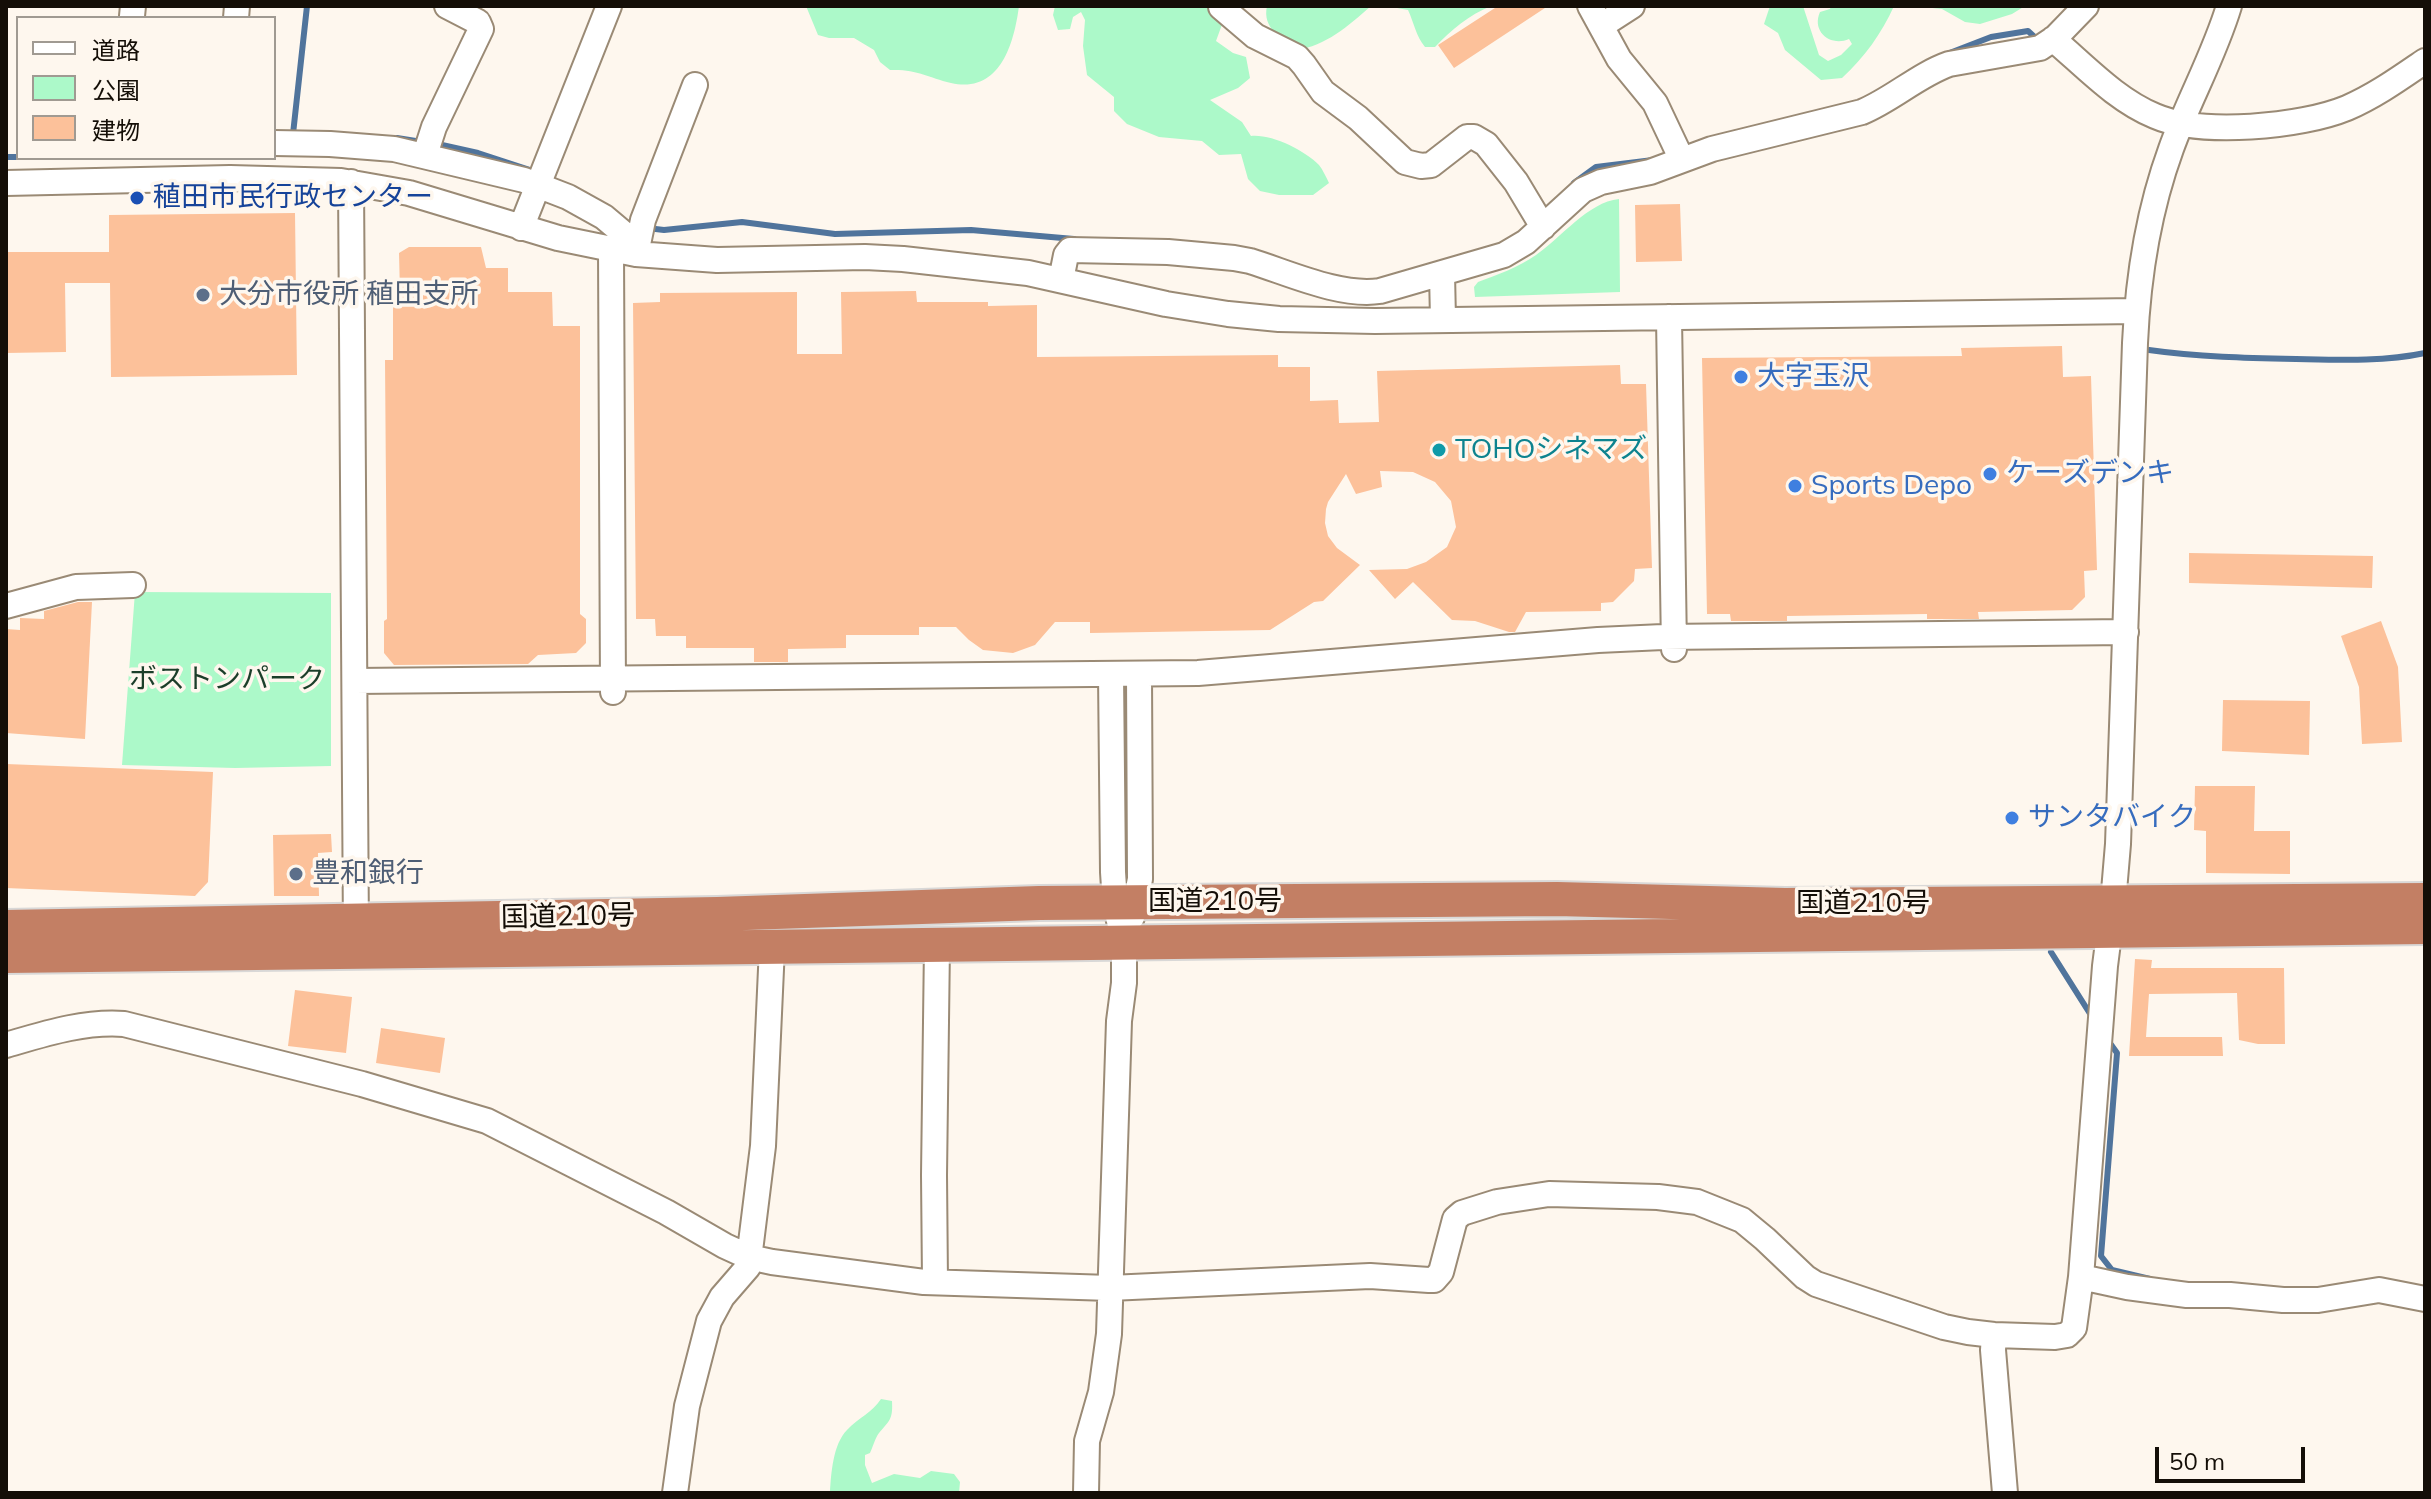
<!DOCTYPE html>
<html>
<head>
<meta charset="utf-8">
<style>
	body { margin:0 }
	#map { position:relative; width:2431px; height:1499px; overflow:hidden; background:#fef7ee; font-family:Mulish,"Noto Sans JP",sans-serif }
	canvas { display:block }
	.frame { position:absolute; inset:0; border:8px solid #140e07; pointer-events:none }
	.legend { position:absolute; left:16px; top:16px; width:260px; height:144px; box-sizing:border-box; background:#fef7ee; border:2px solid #a09a92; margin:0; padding:10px 14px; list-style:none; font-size:24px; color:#140e07 }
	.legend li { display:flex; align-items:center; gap:16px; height:40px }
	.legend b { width:40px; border:2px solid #a09a92 }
	.scale { position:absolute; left:2155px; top:1447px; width:150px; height:36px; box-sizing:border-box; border:4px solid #140e07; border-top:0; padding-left:10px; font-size:24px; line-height:28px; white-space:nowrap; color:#140e07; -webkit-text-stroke:6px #fef7ee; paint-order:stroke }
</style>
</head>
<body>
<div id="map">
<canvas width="2431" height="1499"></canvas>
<div class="frame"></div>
<ul class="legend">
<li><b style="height:10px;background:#fff"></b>道路</li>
<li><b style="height:22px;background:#acf9c9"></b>公園</li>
<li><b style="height:22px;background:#fcc19a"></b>建物</li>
</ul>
<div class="scale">50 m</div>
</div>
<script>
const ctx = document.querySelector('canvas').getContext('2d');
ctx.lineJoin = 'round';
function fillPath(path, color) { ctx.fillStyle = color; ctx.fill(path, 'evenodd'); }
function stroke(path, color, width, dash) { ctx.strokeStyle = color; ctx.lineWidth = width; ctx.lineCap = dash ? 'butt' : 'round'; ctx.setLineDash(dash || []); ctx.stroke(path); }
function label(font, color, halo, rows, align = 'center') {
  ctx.font = font + ' Mulish,"Noto Sans JP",sans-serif'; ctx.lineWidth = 7; ctx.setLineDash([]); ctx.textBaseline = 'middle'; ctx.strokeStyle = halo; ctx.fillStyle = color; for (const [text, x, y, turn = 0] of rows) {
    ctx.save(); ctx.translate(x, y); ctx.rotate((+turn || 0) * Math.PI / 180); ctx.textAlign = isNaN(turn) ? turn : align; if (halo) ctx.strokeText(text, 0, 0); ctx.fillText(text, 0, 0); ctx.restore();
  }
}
const green = new Path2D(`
	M806 6H1019C1014 44 1000 94 951 83 927 77 917 69 890 70L880 62 874 50 854 38H829L818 35Z
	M1055 6H1215L1224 19 1216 41 1233 53 1246 57 1250 78 1238 88 1210 100 1242 122 1251 136C1272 134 1304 150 1319 165 1323 170 1326 177 1329 183L1313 195H1279L1260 191 1248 179 1241 154 1219 155 1202 141 1159 137 1127 124 1114 111V97L1087 75 1083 46 1085 20 1081 12 1073 17 1070 29 1058 30 1053 15Z
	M1267 6H1371C1348 26 1326 46 1296 50 1281 38 1262 28 1267 6Z
	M1386 6H1491C1469 15 1451 30 1435 47H1425C1416 36 1414 23 1408 10Z
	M1770 6H1803L1819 55 1828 61 1841 55 1852 44 1849 39C1831 47 1811 32 1820 12L1830 9 1831 6H1894C1882 33 1864 58 1842 78L1821 80 1785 50 1778 33 1764 24Z
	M1913 6H2025L2012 14 1980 24 1965 22 1942 9Z
	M1619 199 1620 292 1475 297 1474 287 1478 282C1497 275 1519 267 1536 255 1561 238 1588 202 1619 199Z
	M135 592 331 593V766L235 768 122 765Z
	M881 1399 892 1401C893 1419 890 1420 879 1433 875 1438 873 1447 870 1453L865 1455V1465L872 1483 894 1474 920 1478 931 1471 954 1474 960 1482 959 1493H830C831 1474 833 1444 847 1430 858 1418 872 1413 881 1399Z`);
const stream = new Path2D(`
	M1947 54 1991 37 2028 31 2040 42
	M293 134 307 6
	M397 138 422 142
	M433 143 478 153 530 170
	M6 157H18
	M1574 183 1596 167 1653 160
	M647 228 664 230 742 222 835 234 971 230 1074 239
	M2149 350C2198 357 2247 358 2296 359 2339 360 2383 362 2425 353
	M2051 952 2094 1020
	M2107 1039 2117 1053 2101 1256 2112 1270 2150 1279`);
const building = new Path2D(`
	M1498 6H1548L1454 68 1438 45Z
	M1680 204 1682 261 1636 262 1635 205Z
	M295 213 297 375 111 377 110 283H65L66 352 6 353V252H109V215Z
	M409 247H481L486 268H508V292H552L553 326H580V614L586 619V643L576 653 538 655 528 664 394 665 384 653V621L387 619 385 360H393V294L400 293 399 253Z
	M916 291 917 302H988V306L1037 305V357L1278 355V367H1310V401L1338 400 1339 423 1379 422 1377 371 1620 365 1621 384H1646L1652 568 1635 569 1634 581 1613 602 1601 603V611L1526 612 1515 632H1509L1475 621 1452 620 1413 582 1395 599 1369 570 1407 569 1426 562 1447 547 1456 527 1451 501 1435 482 1413 472 1380 471 1382 487 1356 494 1346 474 1328 502 1326 509 1325 523 1328 536 1337 548 1360 565 1323 601 1314 602 1270 630 1090 633V622H1055L1035 645 1013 653 983 650 969 640 956 627H919V635H846V648L788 649V662H754V648H686V636H656L655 619H636L633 303 660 302V293L797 292V354H842L841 292Z
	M2062 346 2063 377 2091 376 2097 570 2084 571 2085 597 2072 610 1978 612 1979 619H1927V614L1787 616V621H1731L1730 614H1707L1702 358 1962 356 1961 348Z
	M2189 553 2373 556 2372 588 2189 583Z
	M78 602H92L85 739 6 733V629L20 630V618L44 619V611Z
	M2381 621 2398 667 2402 742 2362 744 2359 687 2341 636Z
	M2223 700 2310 701 2309 755 2222 751Z
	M6 764 213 772 208 882 195 896 6 888Z
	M2195 786H2255L2254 831H2290V874L2206 873V831L2194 830Z
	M331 834 332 852 318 853 319 896H274L273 835Z
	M2135 959 2152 960 2151 968H2284L2285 1044H2258L2239 1040 2237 993 2149 994 2146 1037H2222L2223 1056H2129Z
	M295 990 352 997 346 1053 288 1046Z
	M381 1028 445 1038 440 1073 376 1063Z`);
const minor = new Path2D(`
	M1590 6 1619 59 1655 103 1682 160
	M1221 7 1255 36 1297 57 1304 65 1323 92 1358 118 1405 162 1421 166 1431 165 1467 137H1474L1486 144 1516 182 1543 227
	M132 16 133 6
	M236 18 237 6
	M1601 26 1632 6
	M2053 39C2085 66 2116 100 2155 116 2201 136 2301 127 2347 108 2375 96 2400 78 2425 61
	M274 143 330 144 394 149 524 180 568 197 604 217 623 233 636 254
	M425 155 434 127 481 29 478 22 447 6
	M351 182 356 934
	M6 183 230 178 341 181 409 193 558 238 636 254 717 260 865 257 903 259 1028 273 1166 304 1228 314 1279 319 1375 321 2136 311
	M521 228 609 6
	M611 250 613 692
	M636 254 643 220 695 85
	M1442 273 1443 320
	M1061 280 1066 255 1070 250 1168 252 1234 258 1250 261C1289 273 1340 297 1380 291L1504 255 1526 242 1583 190 1601 182 1650 172 1712 149 1862 112C1893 99 1918 75 1949 64L2040 48 2055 38 2086 6
	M1669 317 1674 649
	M6 606 76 587 133 585
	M355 681 1198 673 1598 640 1663 637 2126 632
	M1132 917 1140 879 1139 674
	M6 1045C44 1034 83 1021 124 1024L362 1084 487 1121 666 1212 725 1246 749 1257 772 1262 924 1282 1110 1288 1370 1276 1429 1280H1434L1441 1272 1455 1219 1462 1213 1497 1202 1549 1194 1658 1197 1697 1202 1742 1220 1765 1239 1805 1277 1816 1284 1944 1327 1968 1332 1994 1335 2055 1337 2067 1335 2074 1328 2081 1277 2105 966 2113 903 2118 844 2135 343C2138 277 2148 212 2171 149 2188 101 2214 56 2229 6
	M2081 1277 2127 1287 2187 1295H2230L2283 1300H2318L2379 1290 2425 1299
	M935 1282 934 1175 937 945
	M1994 1335 1993 1350 2005 1493
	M675 1493 687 1406 709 1321 722 1297 748 1267 763 1146 772 947
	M1086 1493 1087 1441 1101 1392 1109 1334 1119 1021 1124 983V943L1115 903 1113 872 1111 674`);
const highway = new Path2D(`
	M6 927 717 914 1039 903 1557 899 1785 905 2425 900
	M6 956 2425 927`);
const markers = [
	[137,198,8,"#1a4fb4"],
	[203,295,8,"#5c6f8a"],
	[1741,377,8,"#3f7fe0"],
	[1439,450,8,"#0f9aa8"],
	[1990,474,8,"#3f7fe0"],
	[1795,486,8,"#3f7fe0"],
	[2012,818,8,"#3f7fe0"],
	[296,874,8,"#5c6f8a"]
];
const transitNames = [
	["稙田市民行政センター",153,198]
];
const serviceNames = [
	["大分市役所 稙田支所",219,295],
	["豊和銀行",312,874]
];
const shopNames = [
	["大字玉沢",1757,377],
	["ケーズデンキ",2006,474],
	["Sports Depo",1811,486],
	["サンタバイク",2028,818]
];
const cultureNames = [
	["TOHOシネマズ",1455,450]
];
const parkNames = [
	["ボストンパーク",227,680]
];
const streetNames = [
	["国道210号",1215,902],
	["国道210号",1863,904],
	["国道210号",568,917,-1]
];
fillPath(green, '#acf9c9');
stroke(stream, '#50749c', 6);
fillPath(building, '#fcc19a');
stroke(minor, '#9a8a75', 28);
stroke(highway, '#d9d8d7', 38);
stroke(minor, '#fff', 24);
stroke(highway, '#c37f64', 34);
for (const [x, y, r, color] of markers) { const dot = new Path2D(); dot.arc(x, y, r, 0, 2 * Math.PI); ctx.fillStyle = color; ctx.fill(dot); stroke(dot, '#fef7ee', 3); }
label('28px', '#164399', '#fef7ee', transitNames, 'left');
label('28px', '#4e5e75', '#fef7ee', serviceNames, 'left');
label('28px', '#366cbe', '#fef7ee', shopNames, 'left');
label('28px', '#0d838f', '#fef7ee', cultureNames, 'left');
label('28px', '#1b3e29', '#fef7ee', parkNames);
label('28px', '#140e07', '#fef7ee', streetNames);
</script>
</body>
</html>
